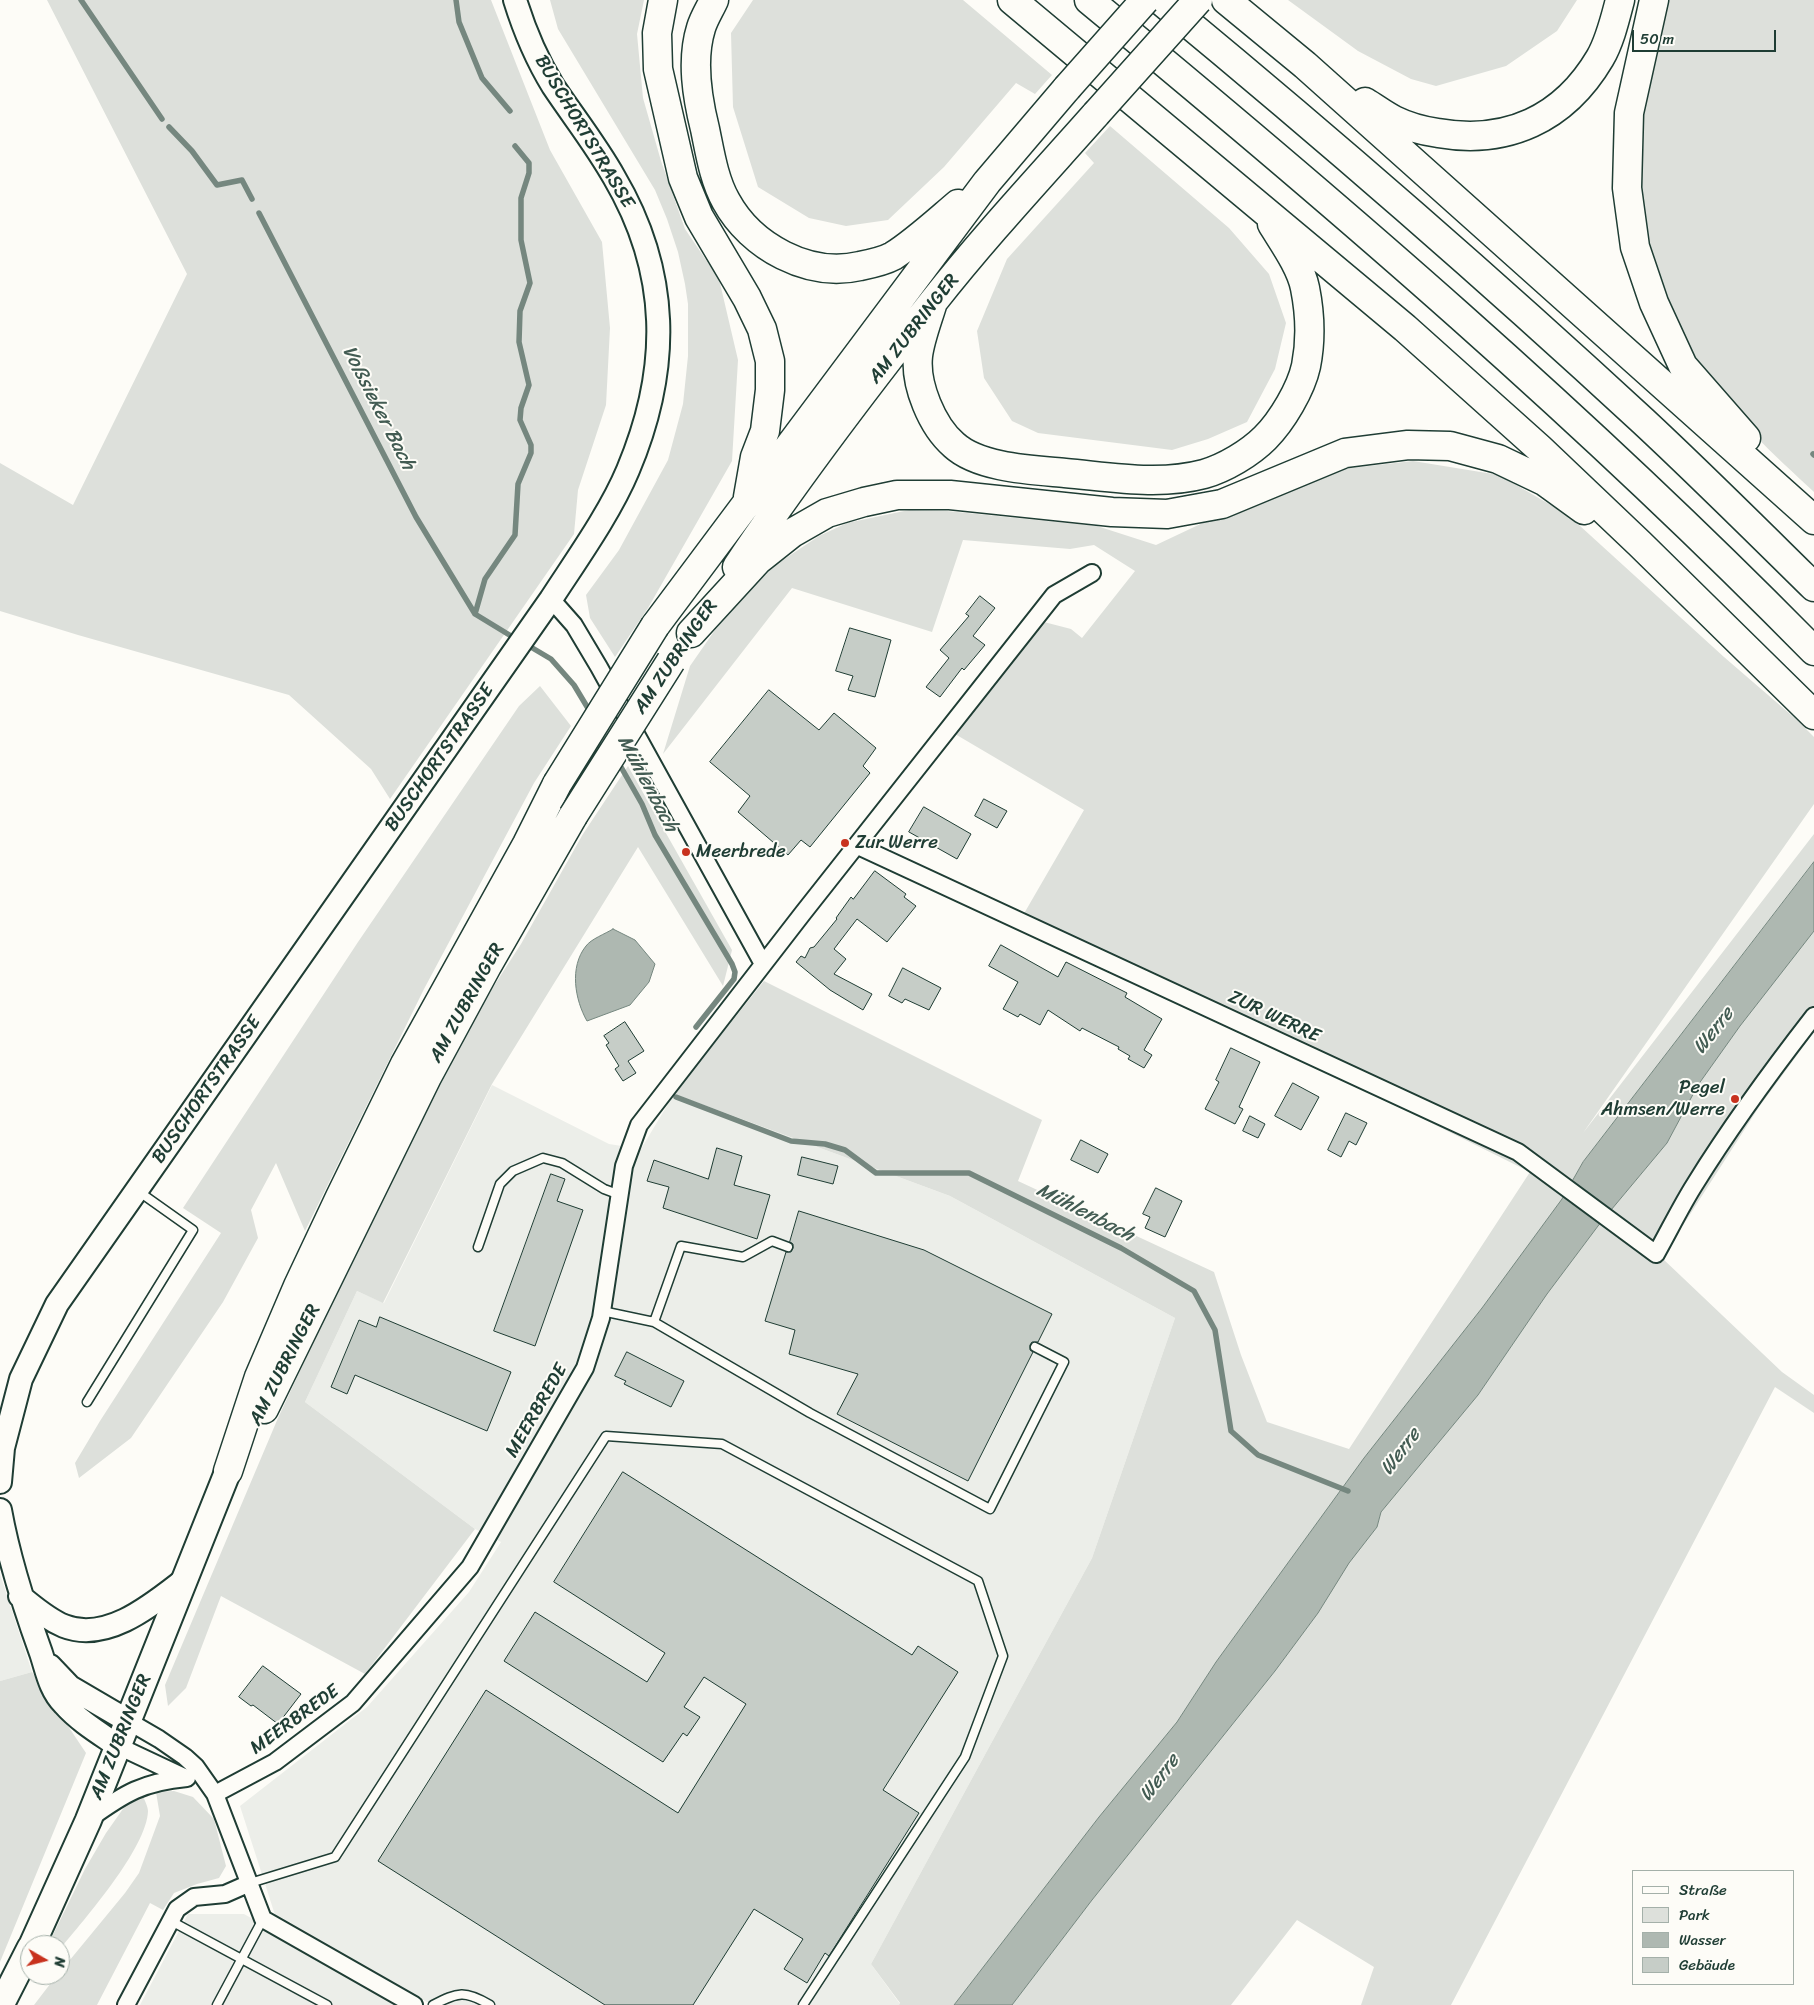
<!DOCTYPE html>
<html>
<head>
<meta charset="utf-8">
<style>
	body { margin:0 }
	#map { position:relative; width:1814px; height:2005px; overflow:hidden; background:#fdfcf7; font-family:Sriracha,sans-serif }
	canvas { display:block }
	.legend { position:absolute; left:1632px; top:1870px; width:162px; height:115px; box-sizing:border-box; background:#fdfcf7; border:1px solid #a4b0a9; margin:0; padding:6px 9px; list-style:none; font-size:15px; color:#1f3d34 }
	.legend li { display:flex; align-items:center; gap:10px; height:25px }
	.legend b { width:25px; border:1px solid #a4b0a9 }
	.north { position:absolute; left:20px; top:1935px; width:50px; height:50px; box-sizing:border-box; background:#fdfcf7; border:1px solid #a4b0a9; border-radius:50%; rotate:98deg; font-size:14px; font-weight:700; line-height:20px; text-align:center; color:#1f3d34 }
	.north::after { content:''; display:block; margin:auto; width:18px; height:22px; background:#c8321e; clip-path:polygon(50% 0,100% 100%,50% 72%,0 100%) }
	.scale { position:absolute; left:1632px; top:30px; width:144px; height:22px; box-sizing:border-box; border:2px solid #1f3d34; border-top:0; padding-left:6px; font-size:15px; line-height:18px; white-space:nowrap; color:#1f3d34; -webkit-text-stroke:4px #fdfcf7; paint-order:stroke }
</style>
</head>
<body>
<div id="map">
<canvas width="1814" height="2005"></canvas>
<ul class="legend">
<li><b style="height:6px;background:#fdfcf7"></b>Straße</li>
<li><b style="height:14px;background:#dde0db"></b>Park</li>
<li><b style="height:14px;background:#aeb8b1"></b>Wasser</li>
<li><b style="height:14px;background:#c6cdc7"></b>Gebäude</li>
</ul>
<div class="north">N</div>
<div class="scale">50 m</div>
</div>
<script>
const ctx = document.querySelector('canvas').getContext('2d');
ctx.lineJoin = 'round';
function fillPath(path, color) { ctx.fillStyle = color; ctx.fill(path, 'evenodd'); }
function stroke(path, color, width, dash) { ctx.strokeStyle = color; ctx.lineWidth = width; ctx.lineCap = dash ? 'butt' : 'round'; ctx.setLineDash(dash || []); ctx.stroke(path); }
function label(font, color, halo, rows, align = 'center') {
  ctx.font = font + ' Sriracha,sans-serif'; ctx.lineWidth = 4; ctx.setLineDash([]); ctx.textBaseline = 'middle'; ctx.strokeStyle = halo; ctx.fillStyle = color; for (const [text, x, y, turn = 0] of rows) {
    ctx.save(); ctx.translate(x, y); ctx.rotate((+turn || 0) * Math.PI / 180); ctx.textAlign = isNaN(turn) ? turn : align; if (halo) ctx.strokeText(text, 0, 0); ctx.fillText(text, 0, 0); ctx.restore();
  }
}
const built = new Path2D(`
	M492 1085 609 1144 641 1149 674 1094 950 1196 1175 1318 1092 1558 871 1964 900 2004 899 2005H432L275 1915 240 1806 367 1707 469 1592 501 1542 475 1529 305 1402 357 1291 384 1303Z
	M0 1574 32 1672 0 1681Z
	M188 1914H244L405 2005H140Z`);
const green = new Path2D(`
	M47 0H491L550 150 602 242 610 328 606 405 578 490 574 534 390 799 371 769 289 695 78 635 0 611V463L73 505 187 274Z
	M550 0H644L637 34 643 98 661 161 685 229 719 279 738 360 732 461 648 608 615 657 590 618 586 595 619 550 668 460 683 404 688 356V304L685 284 678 252 667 219 655 190 558 29Z
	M753 0H963L1052 75 1035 94 1016 83 944 167 888 220 846 226 809 218 758 187 733 107 731 33Z
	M1288 0H1577L1557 31 1506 66 1436 86 1411 79 1358 51Z
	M1669 0H1814V492C1794 473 1773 455 1754 434 1674 351 1625 231 1643 115 1649 76 1660 38 1669 0Z
	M1110 126 1229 228 1269 274 1286 323 1275 369 1247 422 1208 439 1172 450 1038 433 1012 421 984 378 977 331 1007 259 1094 163 1085 153Z
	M1413 461 1499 475 1568 515 1724 657 1797 720 1814 737V804L1583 1133 1814 834V862L1583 1162 1562 1199 1482 1308 1364 1458 1216 1662 1177 1722 1099 1817 954 2005H899L900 2003 871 1964 1092 1558 1175 1318 950 1196 674 1094 764 981 1042 1120 1018 1181 1214 1272 1241 1355 1267 1422 1349 1449 1530 1172 1395 1105 1401 1094 1022 917 1084 810 955 734 1044 622 1071 629 1082 638 1135 571 1094 545 1070 549 963 540 932 632 792 588 663 754 690 666 715 630 747 592 777 564 819 536 847 523 909 510 947 511 1097 526 1156 545 1211 519 1342 469Z
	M540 686 571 726 534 783 424 989 305 1231 276 1163 251 1210 258 1238 223 1302 131 1438 79 1478 75 1463 100 1421 221 1233 183 1208 358 942 519 706Z
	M628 766 732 950 723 986 638 847 492 1084 383 1303 357 1291 305 1402 475 1529 365 1674 221 1596 186 1688 168 1706 165 1685 278 1418 357 1249 468 1026 521 944 583 834Z
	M1814 931V1032L1759 1107 1662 1258 1782 1372 1814 1395V1413L1775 1387 1451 2005H1361L1374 1967 1297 1920 1231 2005H1012L1092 1900 1275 1671 1318 1613 1348 1563 1377 1527 1381 1512 1478 1395 1547 1294 1601 1222 1667 1143 1698 1085 1740 1026Z
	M32 1672 86 1753 0 1962V1681Z
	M174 1791 193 1797 214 1819 226 1866 219 1878 197 1884 174 1893 163 1910 150 1903 97 2005H34L57 1975H60V1972L125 1893 139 1873 160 1816 156 1792Z
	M143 1796C145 1801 148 1807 148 1811 147 1848 84 1920 60 1949V1945H48L85 1869 106 1833 125 1806Z`);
const water = new Path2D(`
	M1814 862V931L1740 1026 1698 1085 1667 1143 1601 1222 1547 1294 1478 1395 1381 1512 1377 1527 1349 1563 1318 1613 1275 1671 1092 1900 1012 2005H954L1099 1817 1177 1722 1216 1662 1364 1458 1482 1308 1562 1199 1583 1162Z
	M613 929 635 940 655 964 649 982 630 1005 587 1021C575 1000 569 967 586 946 591 939 605 934 613 929Z`);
const stream = new Path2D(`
	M81 0 162 119
	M456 0 459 22 482 78 510 111
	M169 127 192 151 217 185 242 180 252 199
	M259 213 416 517 475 614 516 639
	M1813 454 1814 455
	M475 614 485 579 515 535 518 484 531 453V445L520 420 521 408 529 385 519 342 520 311 530 283 521 240V198L529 173V163L515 146
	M524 643 551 659 574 685 592 715
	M617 760 642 804 655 835 732 964 735 972 734 979 696 1027
	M676 1097 791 1141 825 1144 845 1150 876 1173H969L1121 1248 1194 1291 1215 1330 1231 1431 1258 1455 1348 1491`);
const building = new Path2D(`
	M980 596 995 608 973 636 985 645 964 670 962 668 940 697 926 687 949 658 940 650 969 616 966 614Z
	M850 628 891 640 875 697 848 690 853 676 836 671Z
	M769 690 819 730 834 713 876 748 863 766 870 773 810 847 801 840 788 855 738 812 750 796 710 762Z
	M984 799 1007 811 997 828 975 816Z
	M924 807 971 834 957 859 909 832Z
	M875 871 906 894 904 897 916 906 887 942 857 919 834 949 846 959 834 974 872 994 863 1010 830 990 796 962 801 956 805 958 810 948 814 947 837 919 836 918 851 897 853 899Z
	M1001 945 1058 977 1066 962 1127 993 1125 997 1162 1019 1144 1050 1152 1055 1144 1068 1128 1059 1130 1056 1118 1049 1119 1047 1082 1028 1080 1031 1048 1010 1040 1025 1020 1014 1018 1017 1003 1009 1018 982 989 966Z
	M903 968 941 988 929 1010 905 999 902 1003 889 996Z
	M625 1022 644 1051 628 1061 636 1073 623 1081 615 1069 619 1066 606 1045 609 1043 604 1036Z
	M1231 1048 1260 1062 1239 1107 1243 1109 1235 1124 1205 1109 1219 1082 1216 1080Z
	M1293 1083 1319 1097 1301 1130 1275 1116Z
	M1346 1113 1367 1123 1356 1145 1349 1141 1341 1157 1328 1150Z
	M1250 1116 1265 1124 1258 1138 1243 1131Z
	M1081 1140 1108 1154 1098 1173 1071 1160Z
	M717 1148 742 1156 734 1185 770 1195 757 1239 663 1208 669 1187 647 1181 654 1160 708 1179Z
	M802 1157 838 1166 833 1184 798 1175Z
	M551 1174 565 1179 557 1201 583 1210 535 1346 494 1331Z
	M1156 1188 1182 1201 1165 1237 1145 1228 1150 1217 1143 1214Z
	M799 1211 924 1250 1052 1314 1038 1342H1032L1030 1345V1350L1033 1352 968 1481 837 1414 858 1374 789 1354 795 1330 765 1321 786 1252H791L793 1248V1244L790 1242Z
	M380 1317 511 1372 487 1431 355 1375 347 1394 331 1387 359 1320 376 1327Z
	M627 1352 684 1381 671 1407 624 1384 626 1381 615 1376Z
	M623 1472 912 1655 918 1646 958 1672 883 1790 919 1813 829 1956 825 1953 807 1983 784 1969 803 1939 754 1909 693 2005H605L378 1861 486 1690 678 1813 746 1704 704 1677 684 1707 700 1717 687 1736 683 1733 663 1762 504 1661 535 1612 647 1682 665 1653 554 1582Z
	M263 1666 301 1694 278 1724 253 1705 251 1706 239 1697Z`);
const lane = new Path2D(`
	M478 1247 500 1184 513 1171 543 1158 562 1163 604 1189 620 1195
	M788 1247 772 1241 743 1257 681 1246 654 1322 810 1413 990 1509 1064 1362 1035 1347
	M602 1311 654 1322
	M87 1402 193 1230 138 1191
	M250 1883 335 1857 606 1436 722 1444 978 1581 1003 1656 965 1757 803 2005
	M171 1921 327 2005
	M217 2005 263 1919
	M433 2005C458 1992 465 1990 490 2005`);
const street = new Path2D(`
	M551 599 574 625 599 667 763 964
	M858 846 1518 1152 1656 1254C1669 1231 1681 1206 1695 1184 1731 1126 1772 1070 1814 1016
	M128 1721 159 1739 185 1757 196 1767 215 1794 263 1919 414 2005
	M118 1746 186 1778
	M215 1794 275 1762 353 1703 470 1567 585 1368 601 1318 624 1166 639 1125 803 913 1054 595 1092 573
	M89 1819C125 1793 143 1782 187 1778
	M126 2005 177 1909 194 1897 225 1894 250 1883`);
const secondary = new Path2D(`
	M0 1482 3 1448 21 1379 57 1304 551 599C577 559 610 513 628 470 671 368 670 272 614 177 596 145 573 116 553 86 537 60 524 29 515 0
	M0 1510C9 1560 24 1606 41 1653 47 1671 50 1690 64 1704 79 1721 99 1733 118 1746
	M20 1596C34 1607 47 1619 64 1626 107 1643 153 1604 184 1580
	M50 1666 70 1687 128 1721`);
const primary = new Path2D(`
	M32 1945 88 1821 228 1471
	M1 2005 30 1948`);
const highway = new Path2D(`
	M663 0 657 33 658 69 683 178 699 217 747 298 762 329 770 361V390L765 431 755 457 748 497
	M714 0C710 9 704 18 701 28 691 60 697 97 705 129 710 153 714 180 726 201 751 247 809 278 860 266 870 264 884 261 893 256 914 243 939 220 958 204
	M1012 0 1405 328 1539 448 1640 544 1814 715
	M1089 0C1340 207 1586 419 1814 651
	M1160 0C1325 136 1486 276 1643 421 1701 475 1757 531 1814 587
	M1226 0 1305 65 1814 520
	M1654 0 1629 113 1627 188 1635 247 1654 303 1683 366 1746 438
	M1365 102C1375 108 1384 115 1394 120 1408 127 1424 131 1438 133 1507 145 1564 119 1600 58 1610 41 1615 19 1620 0
	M933 302C928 319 920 339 918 356 915 385 932 426 954 445 979 468 1033 470 1065 473 1111 477 1159 486 1204 474 1225 468 1250 453 1265 438 1282 421 1301 389 1306 366 1311 341 1310 313 1305 288 1301 267 1283 242 1272 224
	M737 567C798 476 865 388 933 302 984 237 1041 176 1096 114
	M655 626 987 182 1067 88
	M691 633 758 560 792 533 827 513 864 502 897 495H950L1112 512 1167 514 1222 504 1345 453 1408 445 1450 446 1498 459 1544 481 1584 510
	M264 1409 427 1077 487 966 573 816
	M228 1471 259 1377 298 1286 340 1197 405 1064 527 844 557 784`);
const highwayBridge = new Path2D(`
	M1067 88 1145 0
	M1096 114 1198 0
	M557 784 655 626
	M573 816 671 661`);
const markers = [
	[845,843,5,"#c8321e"],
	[686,852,5,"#c8321e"],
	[1735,1099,5,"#c8321e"]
];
const streetNames = [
	["BUSCHORTSTRASSE",584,132,59],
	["AM ZUBRINGER",914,329,-52],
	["AM ZUBRINGER",676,657,-56],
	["BUSCHORTSTRASSE",440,758,-55],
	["AM ZUBRINGER",467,1003,-61],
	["ZUR WERRE",1274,1017,25],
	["BUSCHORTSTRASSE",207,1090,-55],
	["AM ZUBRINGER",285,1365,-63],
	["MEERBREDE",537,1411,-60],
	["MEERBREDE",295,1720,-36],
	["AM ZUBRINGER",121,1737,-68]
];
const poiNames = [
	["Zur Werre",855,843],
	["Meerbrede",696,852],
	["Pegel",1725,1088,"right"],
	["Ahmsen/Werre",1725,1110,"right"]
];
const waterNames = [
	["Voßsieker Bach",378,408,63],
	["Mühlenbach",647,784,62],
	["Werre",1714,1031,-52],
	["Mühlenbach",1085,1213,27],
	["Werre",1401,1452,-53],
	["Werre",1160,1778,-53]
];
fillPath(built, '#eceee9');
fillPath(green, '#dde0db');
fillPath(water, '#aeb8b1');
stroke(water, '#75877f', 1);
stroke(stream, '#75877f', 5.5);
fillPath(building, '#c6cdc7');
stroke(building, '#1f3d34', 1);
stroke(lane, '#1f3d34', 11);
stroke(street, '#1f3d34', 20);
stroke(secondary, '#1f3d34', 26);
stroke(primary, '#1f3d34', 29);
stroke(highway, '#1f3d34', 31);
stroke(lane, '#fdfcf7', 8);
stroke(street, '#fdfcf7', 16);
stroke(secondary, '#fdfcf7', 22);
stroke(primary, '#fdfcf7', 25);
stroke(highway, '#fdfcf7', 28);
stroke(highwayBridge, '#1f3d34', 31, []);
stroke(highwayBridge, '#fdfcf7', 28);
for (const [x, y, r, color] of markers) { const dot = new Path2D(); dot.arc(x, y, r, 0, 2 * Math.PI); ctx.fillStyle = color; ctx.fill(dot); stroke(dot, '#fdfcf7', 2); }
label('19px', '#1f3d34', '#fdfcf7', streetNames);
label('19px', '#1f3d34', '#fdfcf7', poiNames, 'left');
label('italic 20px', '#435c53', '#fdfcf7', waterNames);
</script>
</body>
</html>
